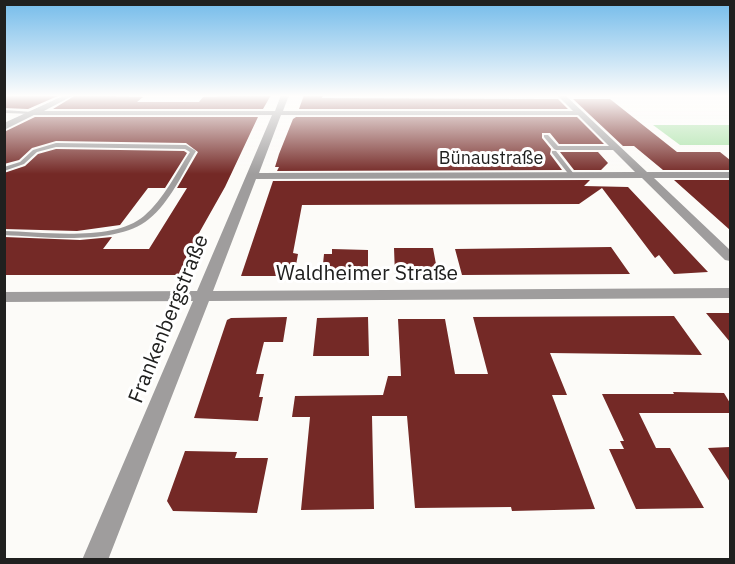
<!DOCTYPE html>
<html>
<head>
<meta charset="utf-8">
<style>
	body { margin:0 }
	#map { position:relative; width:735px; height:564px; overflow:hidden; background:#fcfbf8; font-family:"IBM Plex Sans",sans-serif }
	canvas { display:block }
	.frame { position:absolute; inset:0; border:6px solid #20201f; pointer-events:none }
</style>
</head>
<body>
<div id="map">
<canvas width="735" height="564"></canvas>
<div class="frame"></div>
</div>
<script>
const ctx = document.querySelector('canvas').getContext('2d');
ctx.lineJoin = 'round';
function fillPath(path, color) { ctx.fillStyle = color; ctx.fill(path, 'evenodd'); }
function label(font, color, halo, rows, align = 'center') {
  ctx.font = font + ' "IBM Plex Sans",sans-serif'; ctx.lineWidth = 6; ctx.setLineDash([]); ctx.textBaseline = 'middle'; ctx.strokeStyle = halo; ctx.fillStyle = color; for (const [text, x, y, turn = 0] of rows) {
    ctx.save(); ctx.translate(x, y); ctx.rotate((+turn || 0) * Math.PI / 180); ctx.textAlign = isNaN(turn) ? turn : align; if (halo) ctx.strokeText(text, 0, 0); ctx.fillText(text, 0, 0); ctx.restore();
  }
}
const green = new Path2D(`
	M653 125H730V145H680Z`);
const building = new Path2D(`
	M4 95H60L28 109 4 108Z
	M76 95 143 97 137 102H199L203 97 271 95 263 109H53Z
	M304 95H323L322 98 549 99H558L568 109H299Z
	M573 99H610L677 152H720L730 160V170H663L634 146H623Z
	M35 117H258L225 187 190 249H194L181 275H4V237L80 240 112 237 103 249H149L187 188H177L198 152 186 143 56 141 32 148 19 160 4 164V132Z
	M296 117H577L604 144H559L550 133H542V138L551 149 550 154 562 170 277 171 279 167H275L279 154 293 119Z
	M56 149 184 151 187 153 165 188H148L120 225 77 231 4 229V173L25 166 38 154Z
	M560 152H598L608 163 601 170H574Z
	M590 180 584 186 628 187 708 272 674 274 659 255 655 258 602 188 579 204 302 205 293 253 298 254 294 276H241L273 181Z
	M674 180H730V230Z
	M611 247 630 274 462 275 455 249Z
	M394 248H433L438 275H395Z
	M332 249 368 250V275L322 274 324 254H332Z
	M706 313H730V342Z
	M674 316 702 355 550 353 567 395H552L595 509 512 511 511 507 415 508 407 416H372L374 509 301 510 310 417H292L295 396 383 395 388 376H401L398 319H445L455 374H488L473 317Z
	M287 317 283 342H264L256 374H264L259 397H263L258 421 194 418 227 320 231 318Z
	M368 317 369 356H313L317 318Z
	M673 392 724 393 730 403V413H639L656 448H670L704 508 636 509 609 449H624L620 441H624L602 394H674Z
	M730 447V482L708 448Z
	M185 451 237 452 235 458H268L257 513 173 511 167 501Z`);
const lane = new Path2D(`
	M727 95H730V96H727Z
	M4 110 33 112 35 113 33 114 4 113Z
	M544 135H548L558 146H616L619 148 616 150H556L554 149 544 137Z
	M56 143 186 145 196 151C182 174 170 202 149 219 117 246 44 237 4 235V231C42 232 114 242 144 216 164 199 176 173 190 152L185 149 56 147 37 152 24 164 4 171V167L20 162 33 150Z
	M552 151H556L574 174V176H570L552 153Z`);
const street = new Path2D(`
	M65 95H74L44 111H275L281 95H289L283 111H573L557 95H565L647 172H730V178H654L730 250V261L725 260 642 178 256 179 213 291 730 288V298L209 301 108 560H82L193 301 4 302V292L197 291 272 115H34L4 130V123ZM281 115H578L635 172 259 173Z`);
const farStreetnames = [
	["Bünaustraße",491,159]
];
const streetNames = [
	["Waldheimer Straße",367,274],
	["Frankenbergstraße",169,319,-68]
];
fillPath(green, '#a7e1a4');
fillPath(building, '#742926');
fillPath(lane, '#9f9d9d');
fillPath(street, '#9f9d9d');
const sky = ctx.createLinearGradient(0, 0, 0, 174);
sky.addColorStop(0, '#73bbea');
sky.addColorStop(0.55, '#fefdfc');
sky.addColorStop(1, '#fefdfc00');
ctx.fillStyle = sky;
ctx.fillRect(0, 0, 735, 174);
label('18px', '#20201f', '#fff', farStreetnames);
label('21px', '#20201f', '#fff', streetNames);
</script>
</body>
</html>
